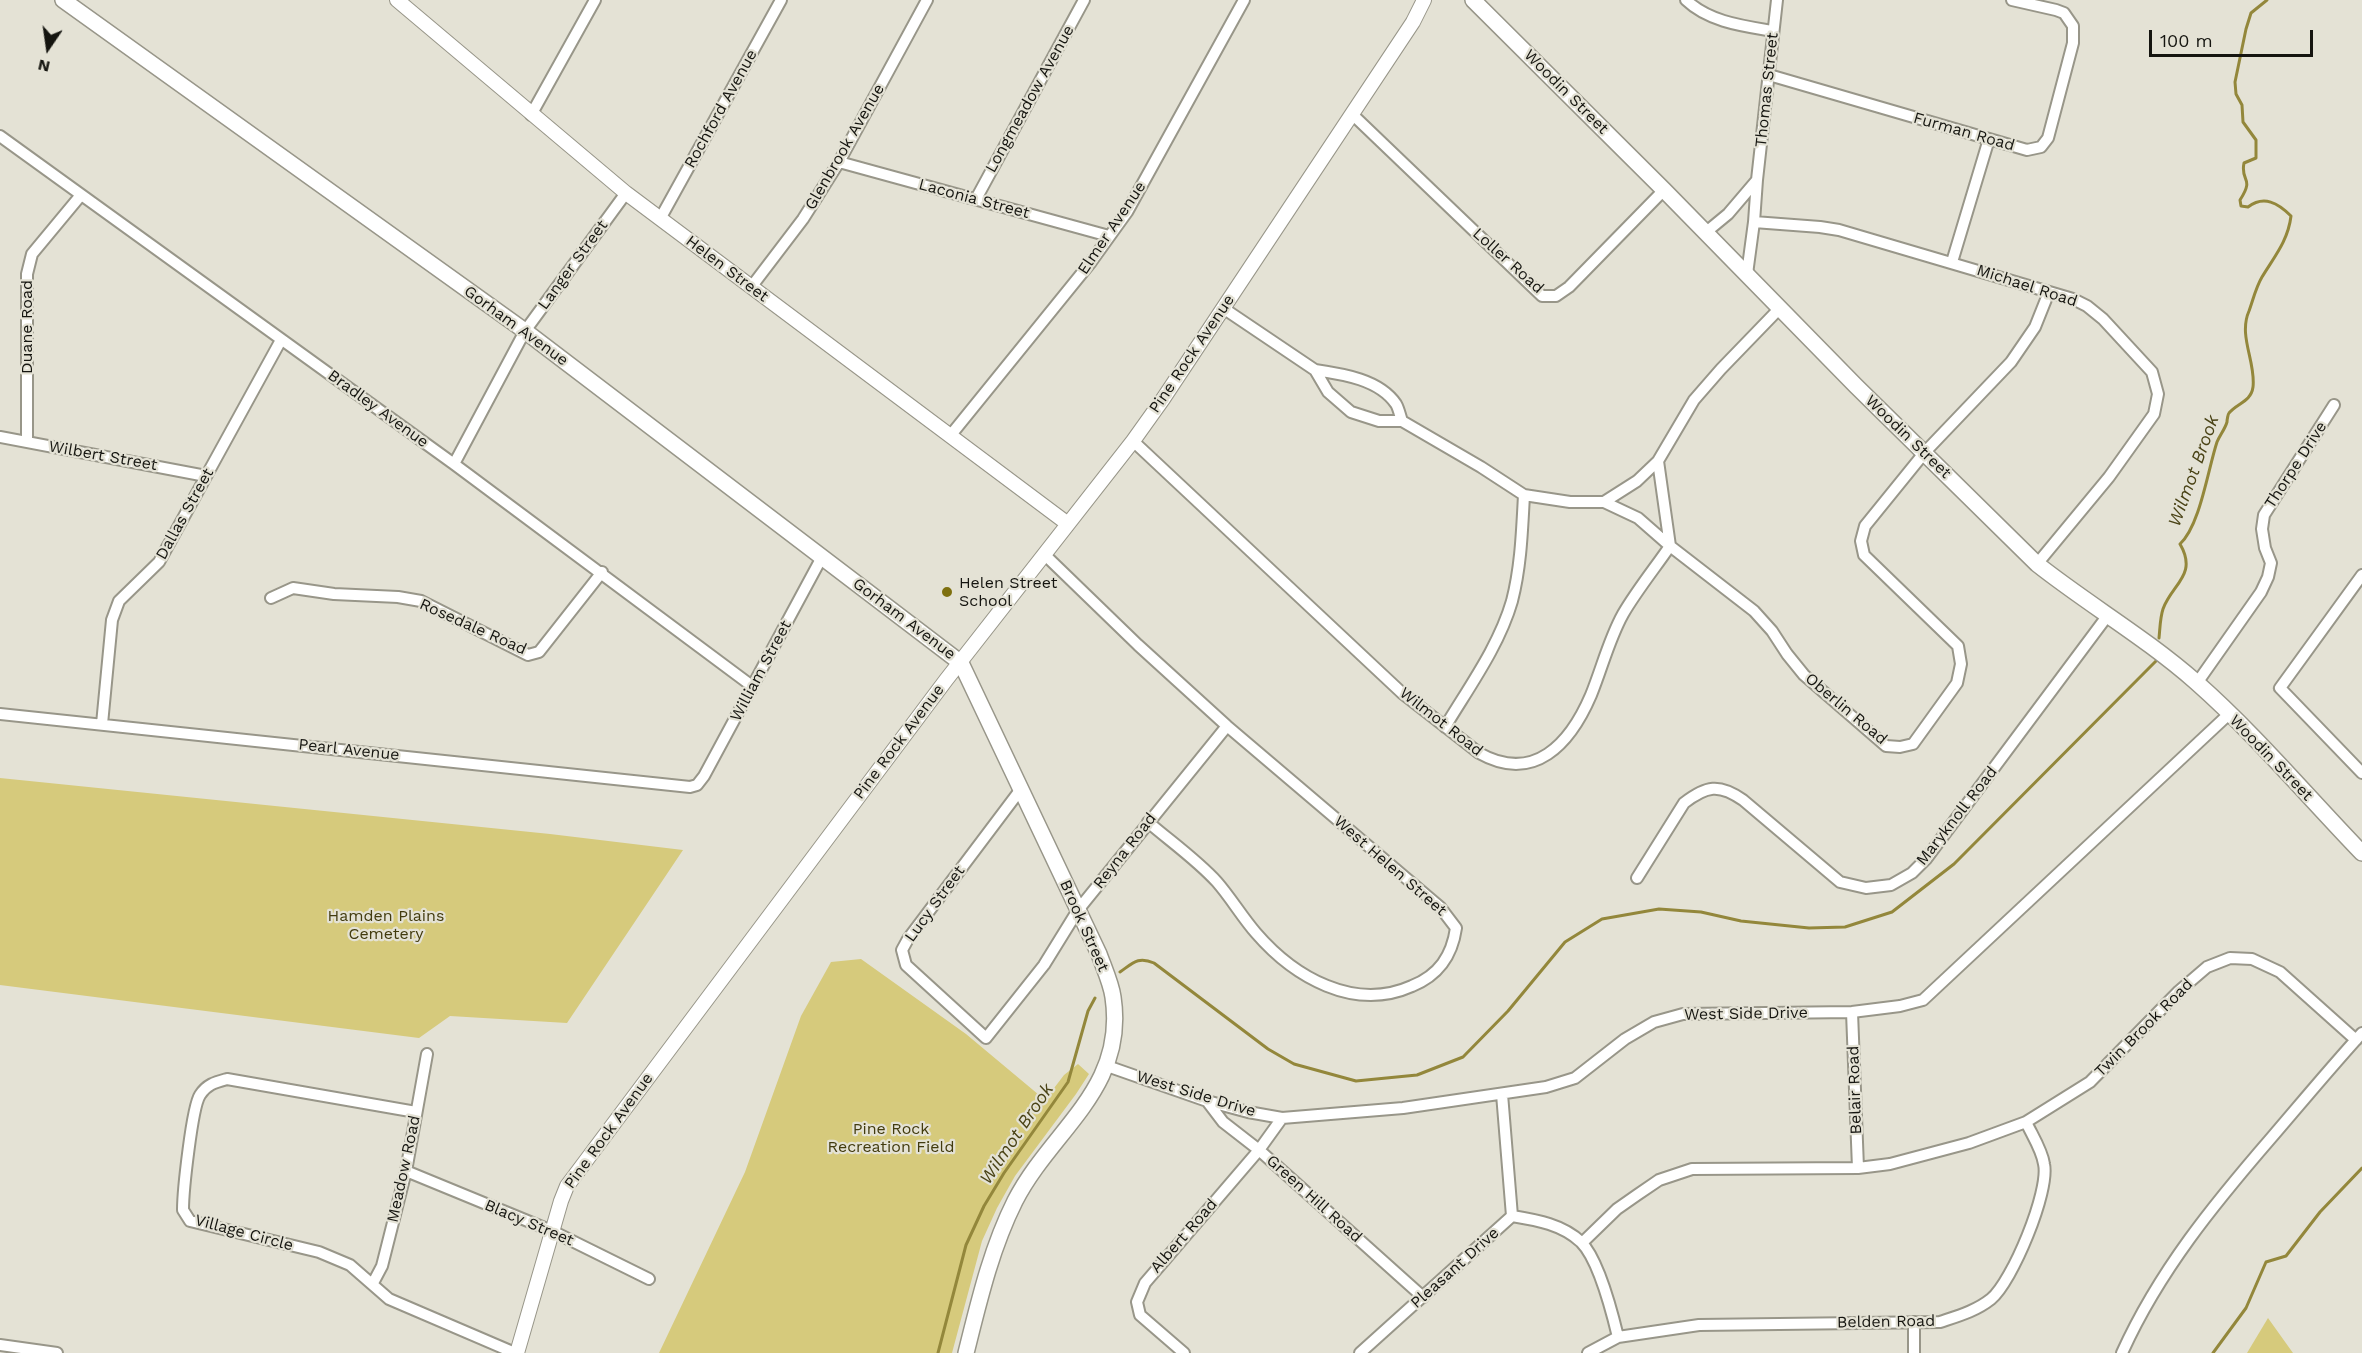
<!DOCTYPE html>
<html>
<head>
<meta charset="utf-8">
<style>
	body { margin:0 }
	#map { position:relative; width:2362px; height:1353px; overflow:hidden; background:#e4e2d5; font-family:"Work Sans",sans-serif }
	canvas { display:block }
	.north { position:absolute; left:18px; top:18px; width:60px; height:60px; -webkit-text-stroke:4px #e4e2d5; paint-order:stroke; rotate:193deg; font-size:16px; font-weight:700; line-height:24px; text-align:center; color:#151510 }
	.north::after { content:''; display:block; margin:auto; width:21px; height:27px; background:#151510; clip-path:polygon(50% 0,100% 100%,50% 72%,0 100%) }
	.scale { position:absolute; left:2149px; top:30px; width:164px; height:27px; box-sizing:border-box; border:3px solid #151510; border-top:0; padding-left:8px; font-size:18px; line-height:21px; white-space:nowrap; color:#151510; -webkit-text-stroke:4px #e4e2d5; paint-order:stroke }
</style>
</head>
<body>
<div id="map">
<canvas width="2362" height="1353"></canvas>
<div class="north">N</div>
<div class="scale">100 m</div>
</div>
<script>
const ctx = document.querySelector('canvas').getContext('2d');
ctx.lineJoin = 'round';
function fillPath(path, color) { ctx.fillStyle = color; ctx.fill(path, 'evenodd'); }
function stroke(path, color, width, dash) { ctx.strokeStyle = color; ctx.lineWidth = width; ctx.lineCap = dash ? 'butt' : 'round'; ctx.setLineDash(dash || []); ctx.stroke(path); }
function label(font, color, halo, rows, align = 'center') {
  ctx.font = font + ' "Work Sans",sans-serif'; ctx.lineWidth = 4.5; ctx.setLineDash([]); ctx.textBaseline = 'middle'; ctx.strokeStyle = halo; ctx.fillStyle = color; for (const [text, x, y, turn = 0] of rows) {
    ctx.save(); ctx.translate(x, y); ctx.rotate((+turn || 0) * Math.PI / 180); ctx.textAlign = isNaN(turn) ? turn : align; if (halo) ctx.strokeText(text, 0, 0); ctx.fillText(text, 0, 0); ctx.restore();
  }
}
const green = new Path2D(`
	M0 778 550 834 683 850 567 1023 450 1016 419 1038 0 985Z
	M861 959 966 1034 1045 1100 1064 1075 1078 1064 1089 1074 1076 1094 1015 1176 997 1208 982 1241 952 1353H659L745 1172 801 1016 831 962Z
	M2268 1318 2293 1353H2247Z`);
const stream = new Path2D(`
	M2159 638C2160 629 2160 618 2163 609 2172 584 2198 575 2180 544 2200 526 2208 469 2217 442 2220 435 2225 429 2227 422 2227 420 2228 414 2229 413 2237 403 2251 402 2253 387 2256 362 2238 336 2249 311 2253 300 2256 287 2262 277 2274 257 2288 241 2291 216 2278 203 2264 195 2248 207L2241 206 2240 200C2255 177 2240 182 2244 163L2256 158V140L2243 122 2242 105 2236 94 2235 82 2246 29 2251 13 2267 0
	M1120 972C1133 963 1138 956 1154 963L1268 1049 1294 1064 1356 1081 1417 1075 1463 1057 1508 1011 1565 942 1602 919 1659 909 1701 912 1741 921 1809 928 1845 927 1892 912 1954 864 2156 661
	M938 1353 966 1245 984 1206 1004 1173 1068 1082 1088 1011 1095 998
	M2213 1353 2246 1308 2266 1262 2286 1256 2320 1212 2362 1168`);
const minor = new Path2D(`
	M1686 0C1709 22 1743 26 1773 31
	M1769 75 2027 150 2041 147 2048 138 2073 43V26L2064 13 2056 10 2012 0
	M1352 114 1542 296H1556L1569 287 1664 190
	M531 115 595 0
	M0 136 454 464 752 686
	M839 162 1109 236
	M976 199 1084 0
	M660 219 781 0
	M1754 222 1820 227 1839 230 2073 299 2087 306 2103 319 2152 372 2158 394 2154 414 2109 477 2037 564
	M1705 233 1728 214 1757 180
	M1952 262 1989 139
	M1747 274 1754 222 1757 180 1777 0
	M752 286 803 219 839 162 927 0
	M1223 308 1315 370 1328 392 1351 412 1379 421H1402L1481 467 1524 495 1570 502H1604L1638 518 1670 546 1754 611 1772 631 1787 654 1804 675 1886 746 1900 747 1913 744 1957 683 1961 664 1958 646 1864 555 1861 541 1865 526 1925 452 2011 362 2035 327 2049 292
	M1315 370C1342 374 1379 379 1396 404 1399 409 1400 416 1402 421
	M950 436 1091 262 1127 212 1244 0
	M0 437 206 476
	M1133 441 1402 693 1479 753C1534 784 1570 744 1591 695 1602 668 1609 639 1623 614 1637 590 1655 568 1670 546L1658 461
	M27 442V274L32 254 81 195
	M454 464 525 331 626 193
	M1604 502 1637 481 1658 461 1694 400 1721 369 1779 309
	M1044 554 1138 645 1227 726 1440 907 1456 928C1452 956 1439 975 1412 986 1354 1012 1294 977 1256 933 1242 917 1231 898 1217 882 1197 860 1170 841 1148 822
	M2362 575 2280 688 2362 773
	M271 598 293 588 334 594 398 597 421 601 528 655 539 652 602 572
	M2197 683 2261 592 2268 577 2271 563 2265 548 2262 529 2264 515 2334 405
	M0 714 690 787 697 785 704 776 822 557
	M102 724 112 620 119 601 159 562 281 340
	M1445 727C1469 687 1499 646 1512 601 1521 566 1522 531 1524 495
	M1021 789 908 939 902 950 906 965 986 1038 1044 965 1078 910 1227 726
	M1637 878 1684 803C1706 786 1719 783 1743 800L1840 882 1866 888 1891 885 1912 873 1926 859 2108 615
	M1852 1012 1858 1168
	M1107 1066 1207 1101 1248 1112 1282 1118 1403 1108 1546 1087 1575 1078 1625 1039 1654 1022 1683 1014 1852 1012 1900 1006 1923 1000 2229 714
	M1207 1101 1223 1122 1259 1150 1423 1297
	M416 1112 227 1079C216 1082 207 1084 200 1095 192 1107 183 1191 183 1210L190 1221 319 1252 350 1265 389 1299 515 1353
	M406 1171 552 1231 649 1279
	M1512 1216C1536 1220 1562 1224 1581 1242 1599 1260 1612 1312 1618 1337
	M1582 1243 1617 1209 1637 1195 1659 1180 1692 1169 1858 1168 1890 1164 1969 1143 2026 1122 2090 1082 2179 991 2207 967 2230 958 2252 959 2280 972 2356 1040
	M373 1283 382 1266 406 1171 427 1054
	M0 1345 57 1353
	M1184 1353 1140 1315 1137 1302 1145 1283 1259 1150 1282 1118
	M1360 1353 1512 1216 1502 1094
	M1588 1353 1618 1337 1699 1325 1940 1322C1958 1316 1976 1311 1991 1299 2012 1282 2050 1191 2044 1164 2042 1150 2032 1135 2026 1122
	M1914 1353V1322
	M2122 1353C2159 1271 2214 1204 2272 1137 2302 1102 2331 1067 2362 1033`);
const tertiary = new Path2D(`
	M397 0 626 193 1068 524
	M517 1353 561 1201 567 1186 946 680 1133 441 1163 399 1413 22 1424 0`);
const secondary = new Path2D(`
	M63 0 525 331 961 663 1099 954C1104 968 1111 983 1113 997 1127 1089 1052 1129 1015 1201 991 1249 979 1301 966 1353
	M1473 0 1664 190 1856 386 2037 564C2089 605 2146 638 2196 682 2255 734 2307 796 2362 853`);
const markers = [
	[947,592,6,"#7e700f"]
];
const streetNames = [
	["Thomas Street",1767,90,-84],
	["Woodin Street",1566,92,45],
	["Longmeadow Avenue",1030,99,-61],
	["Rochford Avenue",721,109,-61],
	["Furman Road",1964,132,16],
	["Glenbrook Avenue",845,147,-60],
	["Laconia Street",974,199,15],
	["Elmer Avenue",1112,228,-56],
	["Loller Road",1508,261,42],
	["Langer Street",573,265,-54],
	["Helen Street",727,269,37],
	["Michael Road",2027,286,18],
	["Gorham Avenue",516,326,36],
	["Duane Road",27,327,-90],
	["Pine Rock Avenue",1192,354,-56],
	["Bradley Avenue",378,409,36],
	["Woodin Street",1908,437,44],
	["Wilbert Street",103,456,10],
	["Thorpe Drive",2296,465,-57],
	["Dallas Street",185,514,-61],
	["Gorham Avenue",904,619,37],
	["Rosedale Road",473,627,24],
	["William Street",761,671,-62],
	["Oberlin Road",1846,709,40],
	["Wilmot Road",1441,722,38],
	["Pine Rock Avenue",899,742,-53],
	["Pearl Avenue",349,750,6],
	["Woodin Street",2271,758,46],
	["Maryknoll Road",1957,816,-52],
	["Reyna Road",1125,851,-52],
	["West Helen Street",1390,866,41],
	["Lucy Street",935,904,-54],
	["Brook Street",1084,926,66],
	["West Side Drive",1746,1014,-1],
	["Twin Brook Road",2144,1028,-45],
	["Belair Road",1855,1090,-92],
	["West Side Drive",1196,1094,17],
	["Pine Rock Avenue",609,1131,-54],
	["Meadow Road",404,1169,-78],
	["Green Hill Road",1314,1199,42],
	["Blacy Street",529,1223,23],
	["Village Circle",244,1233,15],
	["Albert Road",1184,1236,-49],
	["Pleasant Drive",1455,1268,-42],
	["Belden Road",1886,1322,-1]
];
const poiNames = [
	["Helen Street",959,583],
	["School",959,601]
];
const parkNames = [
	["Hamden Plains",386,916],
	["Cemetery",386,934],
	["Pine Rock",891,1129],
	["Recreation Field",891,1147]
];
const waterNames = [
	["Wilmot Brook",2194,471,-70],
	["Wilmot Brook",1017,1134,-56]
];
fillPath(green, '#d6ca7c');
stroke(stream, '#93873b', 3);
stroke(minor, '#989689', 14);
stroke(tertiary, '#989689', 16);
stroke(secondary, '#989689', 18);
stroke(minor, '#fff', 10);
stroke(tertiary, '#fff', 14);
stroke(secondary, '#fff', 15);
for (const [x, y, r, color] of markers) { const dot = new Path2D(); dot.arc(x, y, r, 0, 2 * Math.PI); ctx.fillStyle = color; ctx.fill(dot); stroke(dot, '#e4e2d5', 2); }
label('16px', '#151510', '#e4e2d5', streetNames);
label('16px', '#151510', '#e4e2d5', poiNames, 'left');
label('16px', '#423b0e', '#e4e2d5', parkNames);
label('italic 18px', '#4a4316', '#e4e2d5', waterNames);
</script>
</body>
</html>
